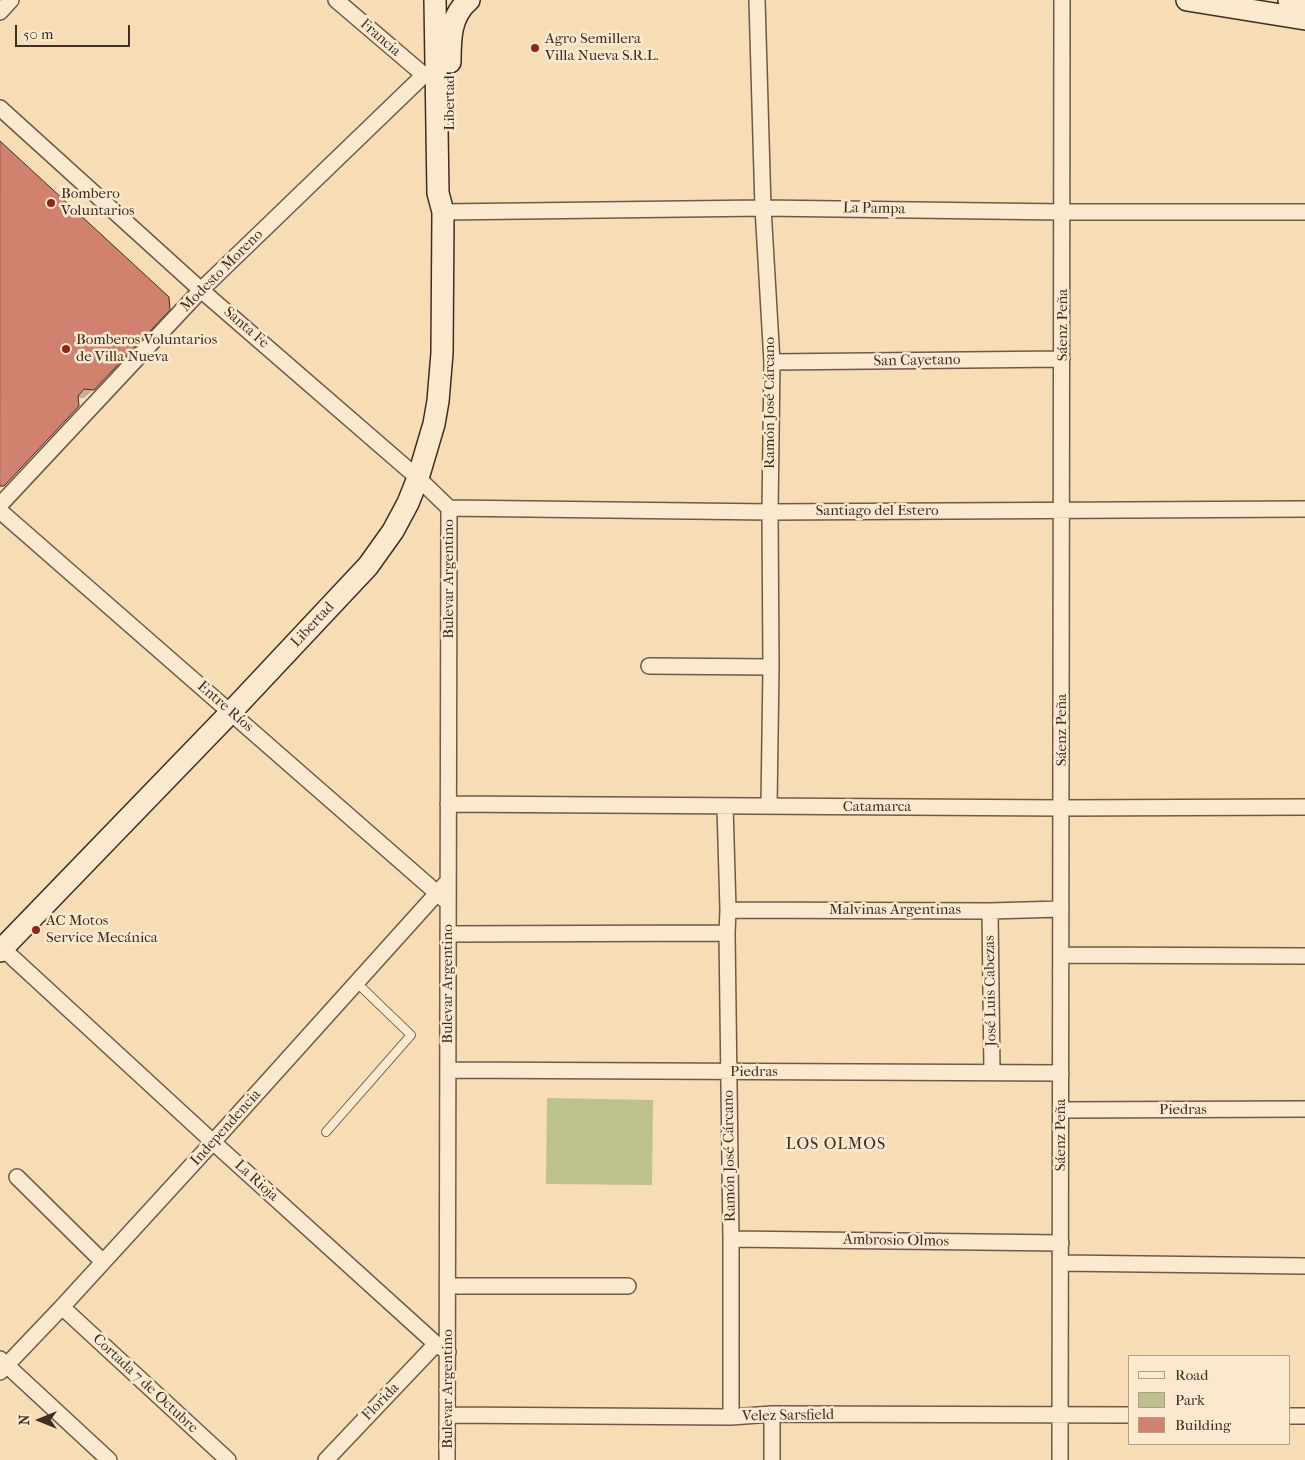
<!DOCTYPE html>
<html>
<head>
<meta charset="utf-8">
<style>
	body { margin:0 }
	#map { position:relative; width:1305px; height:1460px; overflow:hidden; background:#f7ddb5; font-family:"IM FELL French Canon",serif }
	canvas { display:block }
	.legend { position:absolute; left:1128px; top:1355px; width:162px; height:90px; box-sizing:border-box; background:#fae9cf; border:1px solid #b09e8a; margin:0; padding:6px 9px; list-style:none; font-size:15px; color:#402e23 }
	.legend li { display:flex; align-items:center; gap:10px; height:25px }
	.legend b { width:25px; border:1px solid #b09e8a }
	.north { position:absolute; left:15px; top:1395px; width:50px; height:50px; -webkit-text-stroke:4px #fae9cf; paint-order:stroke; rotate:270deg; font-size:14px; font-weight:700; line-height:20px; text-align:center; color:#402e23 }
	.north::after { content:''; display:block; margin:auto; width:18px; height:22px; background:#402e23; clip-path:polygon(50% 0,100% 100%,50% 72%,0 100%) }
	.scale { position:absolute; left:15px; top:25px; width:115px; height:22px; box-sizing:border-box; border:2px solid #402e23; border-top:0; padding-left:6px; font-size:15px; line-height:18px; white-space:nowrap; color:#402e23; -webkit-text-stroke:4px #fae9cf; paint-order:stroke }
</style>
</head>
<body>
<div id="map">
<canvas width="1305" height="1460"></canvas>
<ul class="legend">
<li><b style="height:6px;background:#fae9cf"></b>Road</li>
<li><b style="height:14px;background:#bcc18e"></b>Park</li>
<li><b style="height:14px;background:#d1826f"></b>Building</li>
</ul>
<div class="north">N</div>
<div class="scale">50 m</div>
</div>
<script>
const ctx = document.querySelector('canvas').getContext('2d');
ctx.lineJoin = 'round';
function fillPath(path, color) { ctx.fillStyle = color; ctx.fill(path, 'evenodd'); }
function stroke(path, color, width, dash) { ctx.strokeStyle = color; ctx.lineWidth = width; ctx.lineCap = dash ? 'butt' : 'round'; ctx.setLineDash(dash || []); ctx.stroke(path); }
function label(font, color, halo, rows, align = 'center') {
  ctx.font = font + ' "IM FELL French Canon",serif'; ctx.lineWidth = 5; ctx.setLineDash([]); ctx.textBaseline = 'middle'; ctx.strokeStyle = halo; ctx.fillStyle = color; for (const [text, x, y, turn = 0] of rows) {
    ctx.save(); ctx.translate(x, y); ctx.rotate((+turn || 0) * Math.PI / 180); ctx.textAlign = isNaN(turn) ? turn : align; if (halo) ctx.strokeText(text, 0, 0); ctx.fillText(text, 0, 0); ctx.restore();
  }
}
const green = new Path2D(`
	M547 1098 653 1100 652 1185 546 1184Z`);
const shadow = new Path2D(`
	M0 143 94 389 84 398H77L78 406 0 488Z`);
const building = new Path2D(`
	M0 141 169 297 170 310 94 390 84 389 78 396 79 406 4 486H0Z`);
const lane = new Path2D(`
	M326 1132 411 1035 357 983`);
const street = new Path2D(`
	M336 0 424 75
	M757 0 763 208 772 362 770 512 771 667 769 806
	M0 12 11 0
	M0 108 201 290 418 478 449 508
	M443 212 763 208 1063 212H1305
	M772 362 1062 359
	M0 505 201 290 424 75 436 76
	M449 508 770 512 1305 509
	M0 511 445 900
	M649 666 771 667
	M448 804 1061 808 1305 807
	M725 806 728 910 727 933 731 1239V1417
	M728 910 990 911 1061 909
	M990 911 992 1072
	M448 934 727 933
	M0 946 213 1142 436 1344 448 1352
	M1061 955 1305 956
	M448 1070 1061 1073
	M1061 1110 1305 1109
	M17 1177 103 1262
	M731 1239 1061 1243
	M1061 1263 1305 1266
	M448 1286H628
	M62 1307 228 1460
	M0 1359 109 1460
	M0 1372 62 1307 213 1142 448 881
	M772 1414V1460
	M447 1415 731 1417 772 1414 1129 1415
	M1289 1416H1305
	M326 1460 436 1344
	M447 1460 449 508
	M1060 1460 1062 0`);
const secondary = new Path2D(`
	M1187 0 1305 19
	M1289 0 1305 3
	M450 62C450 39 450 16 469 0
	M0 951 231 712 368 566 393 531 408 503 418 478 434 424 438 401 442 353 443 212 438 193 435 0`);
const markers = [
	[535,48,5,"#8f2418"],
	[51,203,5,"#8f2418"],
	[66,349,5,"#8f2418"],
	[36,930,5,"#8f2418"]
];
const streetNames = [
	["Francia",380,38,41],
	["Libertad",450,103,-90],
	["La Pampa",874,209,1],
	["Modesto Moreno",222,271,-45],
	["Sáenz Peña",1063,325,-90],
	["Santa Fe",246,328,41],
	["San Cayetano",917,361,-1],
	["Ramón José Cárcano",770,403,-90],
	["Santiago del Estero",877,511],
	["Bulevar Argentino",449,579,-90],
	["Libertad",313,625,-47],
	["Entre Ríos",225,707,41],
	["Sáenz Peña",1062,730,-90],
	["Catamarca",877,807],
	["Malvinas Argentinas",895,910],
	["Bulevar Argentino",448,984,-90],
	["José Luis Cabezas",991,991,-91],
	["Piedras",754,1072],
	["Piedras",1183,1110],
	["Independencia",226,1128,-48],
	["Sáenz Peña",1061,1135,-90],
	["Ramón José Cárcano",730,1156,-91],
	["La Rioja",256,1181,42],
	["Ambrosio Olmos",896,1241,1],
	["Cortada 7 de Octubre",145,1384,43],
	["Bulevar Argentino",448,1389,-90],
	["Florida",381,1402,-46],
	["Velez Sarsfield",788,1416,-1]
];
const poiNames = [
	["Agro Semillera",545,39],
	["Villa Nueva S.R.L.",545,56],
	["Bombero",61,194],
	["Voluntarios",61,211],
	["Bomberos Voluntarios",76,340],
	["de Villa Nueva",76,357],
	["AC Motos",46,921],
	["Service Mecánica",46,938]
];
const neighbourhoodNames = [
	["LOS OLMOS",836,1145]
];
fillPath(green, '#bcc18e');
fillPath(shadow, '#0003');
fillPath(building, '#d1826f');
stroke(building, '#402e23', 1);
stroke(lane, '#6e5a48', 10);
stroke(street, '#6e5a48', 18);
stroke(secondary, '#402e23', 24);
stroke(lane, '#fae9cf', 8);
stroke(street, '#fae9cf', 15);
stroke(secondary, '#fae9cf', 21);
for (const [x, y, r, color] of markers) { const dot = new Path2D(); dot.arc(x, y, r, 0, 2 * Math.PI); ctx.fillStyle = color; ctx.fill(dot); stroke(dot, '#fae9cf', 2); }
label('15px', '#402e23', '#fae9cf', streetNames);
label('15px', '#402e23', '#fae9cf', poiNames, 'left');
ctx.letterSpacing = '1px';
label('16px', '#402e23', '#fae9cf', neighbourhoodNames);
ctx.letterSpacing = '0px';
</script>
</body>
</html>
